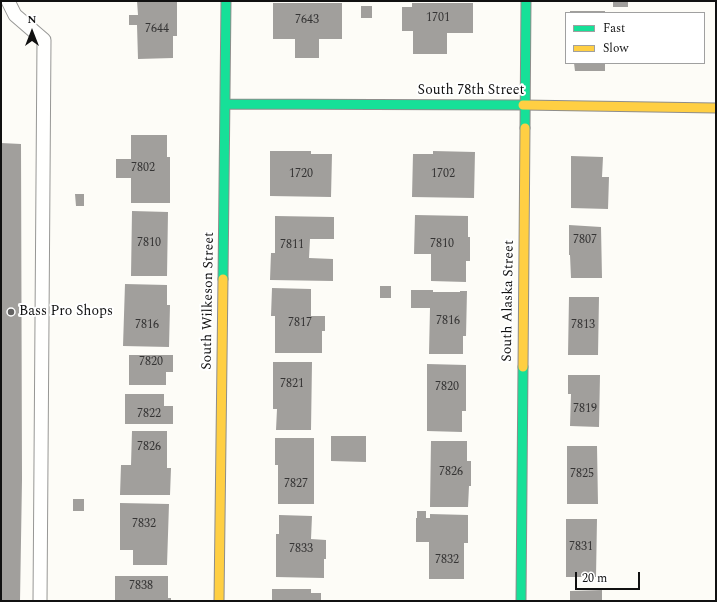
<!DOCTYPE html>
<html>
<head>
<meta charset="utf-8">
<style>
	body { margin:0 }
	#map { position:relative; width:717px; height:602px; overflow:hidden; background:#fdfcf7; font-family:Spectral,serif }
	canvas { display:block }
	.frame { position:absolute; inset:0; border:2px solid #111; pointer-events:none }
	.legend { position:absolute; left:565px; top:12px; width:140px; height:52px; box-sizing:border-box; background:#fff; border:1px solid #a0a0a0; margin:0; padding:5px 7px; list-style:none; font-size:12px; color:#111 }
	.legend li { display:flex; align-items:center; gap:8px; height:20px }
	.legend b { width:20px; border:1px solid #a0a0a0 }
	.north { position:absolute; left:12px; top:12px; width:40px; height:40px; -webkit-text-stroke:3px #fff; paint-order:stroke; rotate:0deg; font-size:11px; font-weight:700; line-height:16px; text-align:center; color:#111 }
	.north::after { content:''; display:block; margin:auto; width:14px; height:18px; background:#111; clip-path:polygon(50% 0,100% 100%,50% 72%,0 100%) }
	.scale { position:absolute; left:575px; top:572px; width:65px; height:18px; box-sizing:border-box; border:2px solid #111; border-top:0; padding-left:5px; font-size:12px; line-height:14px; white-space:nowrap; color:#111; -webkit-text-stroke:3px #fff; paint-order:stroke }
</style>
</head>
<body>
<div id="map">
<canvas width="717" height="602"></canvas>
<div class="frame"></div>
<ul class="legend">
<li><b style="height:5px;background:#16e098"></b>Fast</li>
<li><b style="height:5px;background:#ffcf43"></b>Slow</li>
</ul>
<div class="north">N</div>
<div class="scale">20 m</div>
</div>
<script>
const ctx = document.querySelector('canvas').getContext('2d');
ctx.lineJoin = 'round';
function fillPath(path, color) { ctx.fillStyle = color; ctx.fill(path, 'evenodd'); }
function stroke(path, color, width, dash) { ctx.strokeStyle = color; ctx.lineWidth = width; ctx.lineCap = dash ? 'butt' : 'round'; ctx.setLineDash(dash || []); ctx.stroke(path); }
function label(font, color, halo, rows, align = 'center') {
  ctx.font = font + ' Spectral,serif'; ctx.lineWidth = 4; ctx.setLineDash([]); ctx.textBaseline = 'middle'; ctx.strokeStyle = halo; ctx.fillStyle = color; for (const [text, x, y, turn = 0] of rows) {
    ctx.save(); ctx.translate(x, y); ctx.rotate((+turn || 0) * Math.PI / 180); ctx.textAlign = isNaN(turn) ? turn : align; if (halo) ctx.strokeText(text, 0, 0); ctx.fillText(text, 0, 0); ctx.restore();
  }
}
const building = new Path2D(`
	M137 1H177V36H173V58L138 59 137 25H129V15H138Z
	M613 1H628V7H613Z
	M273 3H342V39H319V58H295V39H273Z
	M412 3H473V33H447V54H413V31H402V7H412Z
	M361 6H372V18H361Z
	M570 11H605V13H570Z
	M574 63H605V71H575Z
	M131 135H167V157H170V203H131V178H116V159H131Z
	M1 143 21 144 22 480 20 601H1Z
	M270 151H311V154H332L331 197 270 196Z
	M433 151 475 152 474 198 412 197 413 154H433Z
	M571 156 603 157 602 177H609L608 209 571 208Z
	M75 194H84V206H76Z
	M132 211 168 212 167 276H131Z
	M415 215 468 216V237H470V261H466V282L431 281V254H414Z
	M275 216 334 217V239H310L309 258 333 259V281L270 280 271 253H275Z
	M569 225 601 227 602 278H571L570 255H569Z
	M125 284 167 285V305H170L169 347 123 346Z
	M380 286H391V298H380Z
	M272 288 311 289V316H325V331H322V353H275V316H271Z
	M411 290H433V292H460V291H467L466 336H463V354H429L430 308H411Z
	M569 297H599L598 355H568Z
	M129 355H173V372H166V385H129Z
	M273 362H312L311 430H276L277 409H273Z
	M427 364 466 365V411H462V432L427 431Z
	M568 375H600L599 427 570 426 571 394H568Z
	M125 394H164V406H173V424H125Z
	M132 431H167V468H171L170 495H120L121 465H131Z
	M331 436H366V462L331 461Z
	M275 438H314V504H278V465H275Z
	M431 441H467V461H471V486H469L468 507H430Z
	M567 446H597L598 504H567Z
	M73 499H84V511H73Z
	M120 503 169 504 167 565H133V550H120Z
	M417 511H426V518H430V514L468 515V543H464V579H429V542H416V518H417Z
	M279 515 312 516 311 539 326 540V559H324V578L276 577V534H279Z
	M566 519H597L596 577H566Z
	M115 576H168V598H171V601H115Z
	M272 589H311V593H321V601H272Z
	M602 590V601H570V591Z`);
const lane = new Path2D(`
	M8 1 15 15 44 40 40 601`);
const fast = new Path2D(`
	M225 104 523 105
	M525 128 526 1
	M223 279 226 1
	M521 601 523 367`);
const slow = new Path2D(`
	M523 105 716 108
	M523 367 525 128
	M219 601 223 279`);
const markers = [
	[11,312,4,"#646362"]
];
const numberNames = [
	["1701",438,19],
	["7643",307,21],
	["7644",157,30],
	["7802",143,169],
	["1720",301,175],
	["1702",443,175],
	["7807",585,241],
	["7810",149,244],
	["7810",442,245],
	["7811",292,246],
	["7816",448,322],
	["7817",300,324],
	["7816",147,326],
	["7813",583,326],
	["7820",151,363],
	["7821",292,385],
	["7820",447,388],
	["7819",585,410],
	["7822",149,415],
	["7826",149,448],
	["7826",451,473],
	["7825",582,475],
	["7827",296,485],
	["7832",144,525],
	["7831",581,548],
	["7833",301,550],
	["7832",447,561],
	["7838",141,587]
];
const streetNames = [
	["South 78th Street",471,91],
	["South Wilkeson Street",209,301,-89],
	["South Alaska Street",509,301,-89]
];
const poiNames = [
	["Bass Pro Shops",19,312]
];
fillPath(building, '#a19f9c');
stroke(lane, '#979795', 15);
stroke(fast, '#8e8d8b', 11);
stroke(slow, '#8e8d8b', 11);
stroke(lane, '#fffffe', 13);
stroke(fast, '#16e098', 9);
stroke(slow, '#ffcf43', 9);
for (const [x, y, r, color] of markers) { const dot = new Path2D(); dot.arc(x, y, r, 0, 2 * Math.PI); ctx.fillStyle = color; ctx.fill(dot); stroke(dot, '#fff', 1.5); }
label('12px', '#353434', null, numberNames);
label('14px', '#111', '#fff', streetNames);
label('14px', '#111', '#fff', poiNames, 'left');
</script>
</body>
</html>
